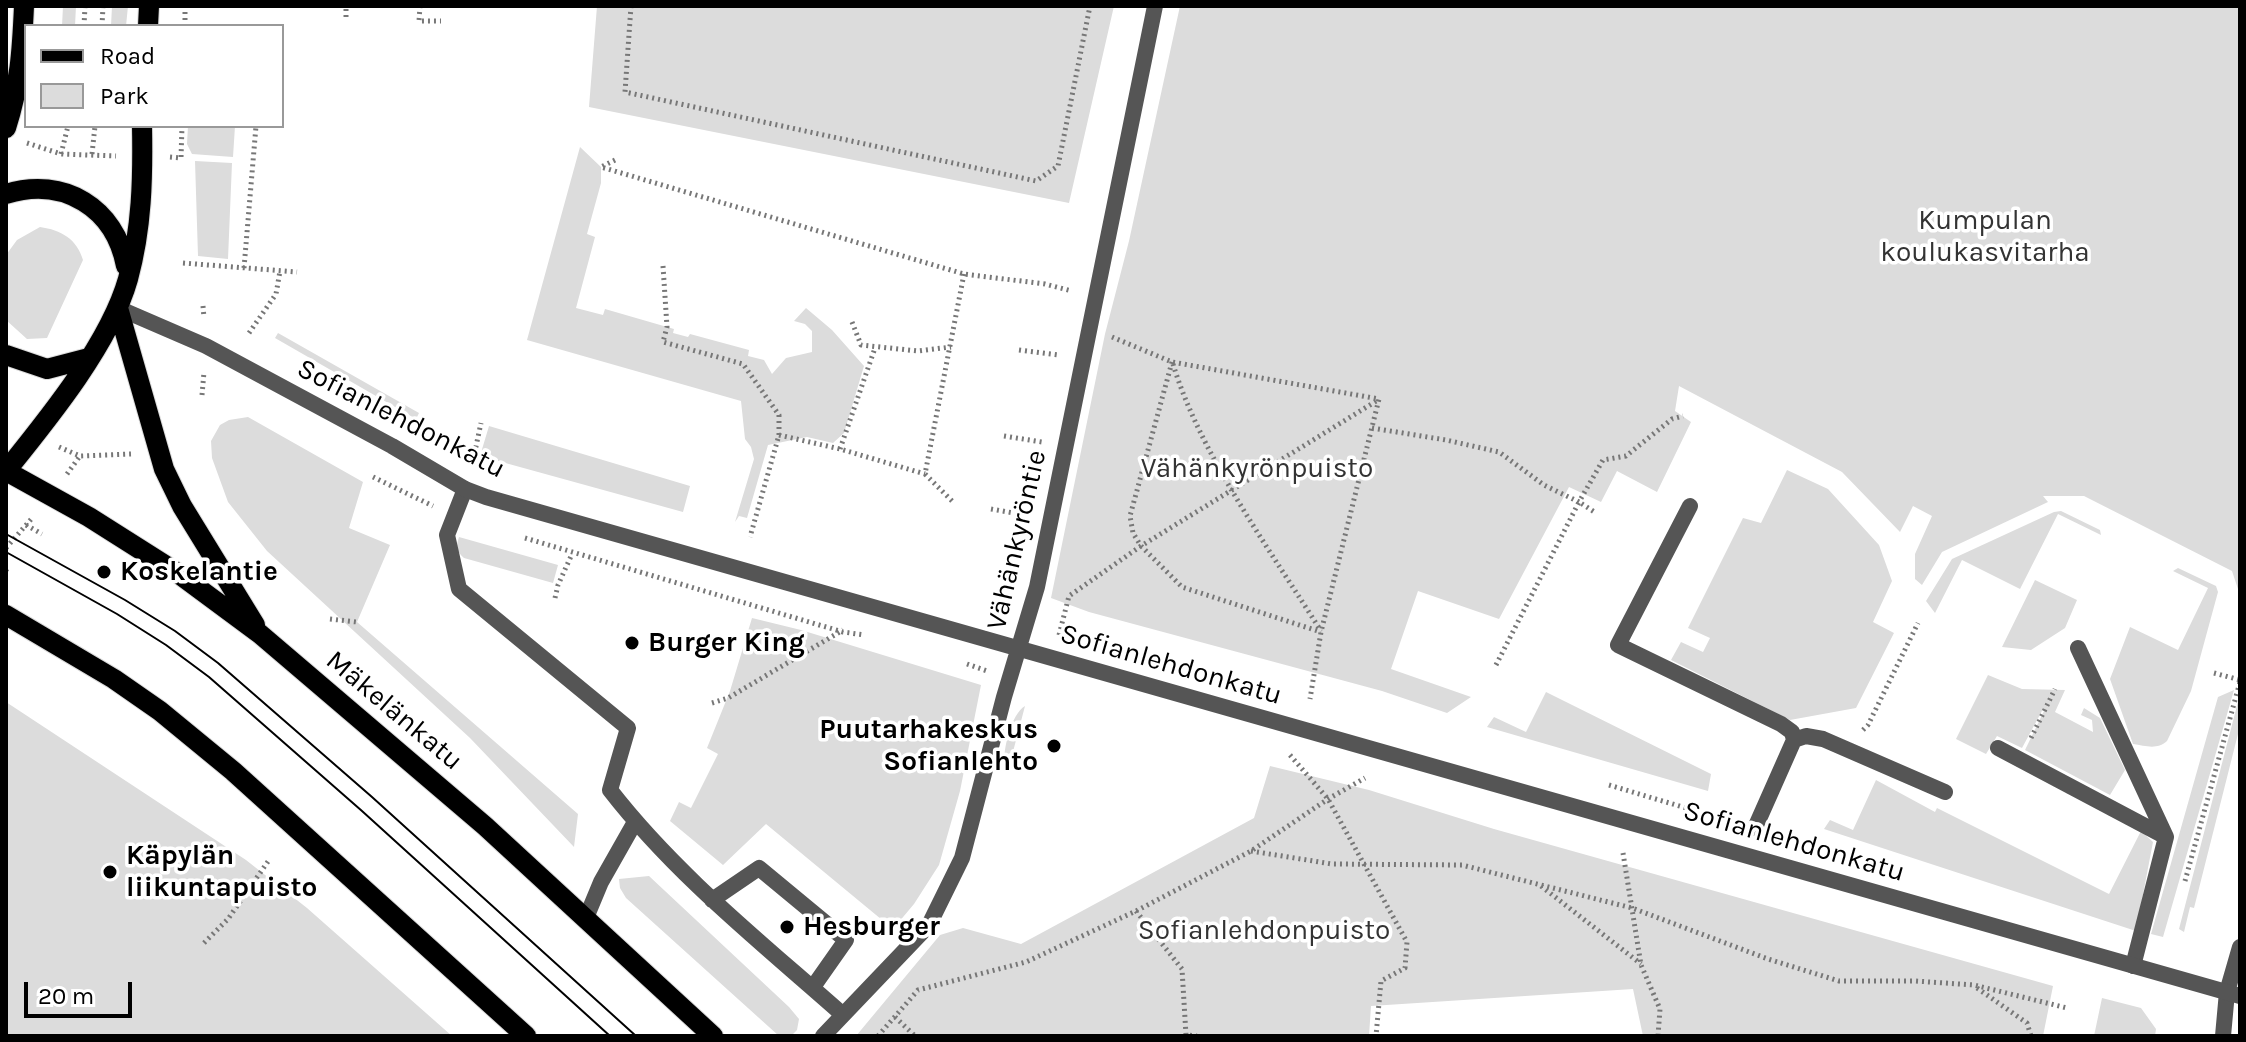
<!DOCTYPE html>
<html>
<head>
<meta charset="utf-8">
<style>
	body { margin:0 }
	#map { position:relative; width:2246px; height:1042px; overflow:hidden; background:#fff; font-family:Karla,sans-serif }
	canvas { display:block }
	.frame { position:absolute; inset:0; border:8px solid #000; pointer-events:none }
	.legend { position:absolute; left:24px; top:24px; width:260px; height:104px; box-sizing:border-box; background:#fff; border:2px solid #999; margin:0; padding:10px 14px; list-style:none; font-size:24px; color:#000 }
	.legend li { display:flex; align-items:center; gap:16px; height:40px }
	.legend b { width:40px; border:2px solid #999 }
	.scale { position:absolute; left:24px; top:982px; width:108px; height:36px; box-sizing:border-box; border:4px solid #000; border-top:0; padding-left:10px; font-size:24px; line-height:28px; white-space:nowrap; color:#000; -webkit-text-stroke:6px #fff; paint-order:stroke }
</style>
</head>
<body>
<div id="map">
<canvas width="2246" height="1042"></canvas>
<div class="frame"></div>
<ul class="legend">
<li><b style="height:10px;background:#000"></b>Road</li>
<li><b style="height:22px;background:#dcdcdc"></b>Park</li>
</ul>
<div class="scale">20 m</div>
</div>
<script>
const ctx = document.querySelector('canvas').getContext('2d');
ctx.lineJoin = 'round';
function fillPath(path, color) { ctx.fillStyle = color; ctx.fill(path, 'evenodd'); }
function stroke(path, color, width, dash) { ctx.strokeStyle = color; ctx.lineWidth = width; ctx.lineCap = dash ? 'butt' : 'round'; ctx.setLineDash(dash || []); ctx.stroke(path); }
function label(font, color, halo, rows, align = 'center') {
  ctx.font = font + ' Karla,sans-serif'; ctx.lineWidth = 7; ctx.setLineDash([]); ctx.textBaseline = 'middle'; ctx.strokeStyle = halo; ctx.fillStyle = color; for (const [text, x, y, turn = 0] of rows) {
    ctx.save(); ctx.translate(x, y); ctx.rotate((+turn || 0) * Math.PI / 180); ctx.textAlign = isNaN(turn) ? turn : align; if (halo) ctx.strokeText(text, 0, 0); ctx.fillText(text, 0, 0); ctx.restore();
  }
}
const green = new Path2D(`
	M63 6H76L75 26H62Z
	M112 6H128L126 26H111Z
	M597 6H1114L1069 203 589 107Z
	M1180 6H2240V595L2232 571 2084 496H2043L2048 502 1942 552 1922 585 1915 579V554L1932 516 1913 506 1900 532 1842 472 1679 386 1675 411 1691 422 1657 492 1617 471 1601 502 1569 487 1499 619 1418 591 1391 669 1471 697 1447 713 1382 691 1089 612 1051 598 1105 334 1129 241Z
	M188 126H235L233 157 192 154 187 144Z
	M580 147 601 167V183L587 234 595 237 576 308 603 315 605 309 674 329 673 333 688 337 690 334 749 350 748 356 764 360 772 374 786 358 812 352V331L805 324 794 321 806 308 832 330 864 366 844 433 833 443 807 437 768 445 747 518 739 516 735 522 754 459 751 447 745 439 741 401 527 340Z
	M195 161 232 163 228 259 198 256Z
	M40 227C61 230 77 239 83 260L47 338 27 339 6 320V255L17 240Z
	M278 333 419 413 416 419 275 338Z
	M248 417 363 482 349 528 390 545 357 622 578 814 574 847 470 738 267 551 228 502 212 458 211 441 220 425 229 420Z
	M489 426 690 486 683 512 480 456Z
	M1787 470 1828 489 1879 545 1892 581 1873 622 1894 633 1856 708 1790 720 1671 660 1681 642 1703 652 1710 638 1688 628 1743 518 1761 523Z
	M2061 511 2100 530 2101 535 2058 514 2020 589 1962 560 1935 613 1926 601 1952 559 2054 512Z
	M459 537 558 565 553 583 464 558C456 551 456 546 459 537Z
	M2178 568 2216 586 2218 592 2191 691 2167 741C2157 750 2146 746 2133 744L2110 679 2130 627 2178 650 2208 588 2173 571Z
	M2035 580 2077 600 2065 628 2031 650 2002 647Z
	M752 618 801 630 981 685 960 791 939 865 914 904 893 929 766 824 723 865 670 821 679 802 691 808 718 754 707 748 730 691Z
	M1988 675 2022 689 2065 690 2055 712 2093 732 2092 720 2081 715 2084 708 2100 718 2125 770 2110 795 2025 750 2044 711 2043 709 2022 748 1997 736 1986 754 1956 739Z
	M2234 690 2163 937 2151 934 2218 697Z
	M1546 692 1711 774 1708 791 1487 727 1494 717 1526 732Z
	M2240 694V726L2194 908 2190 907 2184 932 2179 929Z
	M6 702 246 860 307 908 452 1036H6Z
	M1025 706 1009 767 1004 766C1003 750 1011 714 1025 706Z
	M1270 766 1369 790 1494 829 2053 986 2043 1036H1643L1633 989 1371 1006 1369 1036H856L940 935 963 928 1021 944 1254 818Z
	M1876 780 1935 812 1937 808 2109 894 2141 831 2153 842 2136 931 1824 829 1830 820 1853 830Z
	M649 876 789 1007 799 1019 797 1030 791 1036H779L626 898 620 888 619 879Z
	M2102 998 2141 1008 2156 1029 2155 1036H2094Z`);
const path = new Path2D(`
	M420 6 419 21H441
	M631 6 625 92 1036 181 1058 166 1090 6
	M346 17V6
	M84 26 85 6
	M102 26 103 6
	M185 26V6
	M27 143 61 154 116 156
	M61 154 68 126
	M92 154 95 126
	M170 157 181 158 182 126
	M615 160 601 167 964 274 1045 284 1072 291
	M183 263 297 272
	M663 266 667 327 663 342 743 364 779 415V435L750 537
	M244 268 256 126
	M203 306 204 318
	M852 322 861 345 918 351 951 347
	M249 333 276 294 280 271
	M1112 337 1172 362 1379 399 1321 632 1310 699
	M1019 350 1058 355
	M1172 362 1130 516 1133 533 1141 546 1182 587 1321 632
	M1173 364C1200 454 1270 550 1321 631
	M202 395 204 372
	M1372 428 1446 440 1499 452 1544 485 1579 502 1603 460 1626 456 1672 419 1683 416
	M779 435 840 449 925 474
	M1004 436 1042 442
	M59 447 80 456 131 454
	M840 449 875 348
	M472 465 481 423
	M67 474 80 456
	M373 477 433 506
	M952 501 925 474 964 274
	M991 509 1025 515
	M26 525 42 534
	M525 538 843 632 865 635
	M6 548 33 517
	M6 571 10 574
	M555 598 558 585 572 554
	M330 619 357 622
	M1059 635 1069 596 1141 546 1378 400
	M967 664 987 671
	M1496 665 1579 502 1596 513
	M2214 673 2240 680
	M712 703 728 698 843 630
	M1863 730 1868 725 1918 623
	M2031 738 2055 689
	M1290 755 1328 799 1407 942 1405 968 1381 981 1376 1036
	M1609 785 1696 811
	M1251 851 1332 864 1462 865 1632 908 1768 959 1839 981H1915L1974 985 2067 1008
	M1623 853 1641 965 1660 1009 1658 1036
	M2185 881 2240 682
	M1541 886 1641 964
	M1136 911 1182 969 1186 1035 1197 1036
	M204 943 228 919 269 860
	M1977 988 2027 1023 2031 1036
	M895 1017 914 1035
	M878 1036 918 990 1026 962 1136 911 1251 851 1328 799 1365 778`);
const service = new Path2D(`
	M465 489 447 535 459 589 628 728 610 790C676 875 762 943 842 1014
	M1690 506 1618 645 1781 724 1792 732 1794 740 1755 828
	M2078 648 2166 837 2133 966
	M1794 740 1806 736 1823 739 1945 792
	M1998 748 2166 837
	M712 900 759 868 846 940 813 987
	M586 918 601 882 635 822
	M2223 1036 2227 992 2240 947`);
const minor = new Path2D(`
	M118 308 206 346 392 446 465 489 486 497 2240 996
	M823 1036 929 925 962 858 1004 697 1037 587 1155 6`);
const primary = new Path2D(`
	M148 26 149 6
	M6 128C20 84 22 51 24 6
	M6 194C64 176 115 208 126 266
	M118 308 164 469 182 506 255 625
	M6 355 47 369 89 358
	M6 471 89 517 179 574 260 634 485 826 713 1036
	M6 471C48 419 110 343 128 279 142 228 143 178 142 126
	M6 615 114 679 160 711 233 771 526 1036`);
const tram = new Path2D(`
	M6 534 125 600 175 631 218 663 372 797 636 1036
	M6 552 117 614 166 645 209 677 362 811 610 1036`);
const markers = [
	[104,572,8,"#000"],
	[632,643,8,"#000"],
	[1054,746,8,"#000"],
	[110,872,8,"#000"],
	[787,927,8,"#000"]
];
const parkNames = [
	["Kumpulan",1985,221],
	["koulukasvitarha",1985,253],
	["Vähänkyrönpuisto",1257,469],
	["Sofianlehdonpuisto",1264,931]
];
const streetNames = [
	["Sofianlehdonkatu",401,419,27],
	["Vähänkyröntie",1017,540,-77],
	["Sofianlehdonkatu",1171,665,16],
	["Mäkelänkatu",394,711,40],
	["Sofianlehdonkatu",1794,842,16]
];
const poiNames = [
	["Koskelantie",120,572],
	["Burger King",648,643],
	["Puutarhakeskus",1038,730,"right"],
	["Sofianlehto",1038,762,"right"],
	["Käpylän",126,856],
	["liikuntapuisto",126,888],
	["Hesburger",803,927]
];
fillPath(green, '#dcdcdc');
stroke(primary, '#dbdbdb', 22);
stroke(path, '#777', 5, [2, 4]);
stroke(service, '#555', 16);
stroke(minor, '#555', 16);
stroke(primary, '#000', 20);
stroke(tram, '#000', 2);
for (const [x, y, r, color] of markers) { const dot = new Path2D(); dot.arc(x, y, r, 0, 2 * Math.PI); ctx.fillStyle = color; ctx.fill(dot); stroke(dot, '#fff', 3); }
label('28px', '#333', '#fff', parkNames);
label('28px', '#000', '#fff', streetNames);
label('bold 28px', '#000', '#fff', poiNames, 'left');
</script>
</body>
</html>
